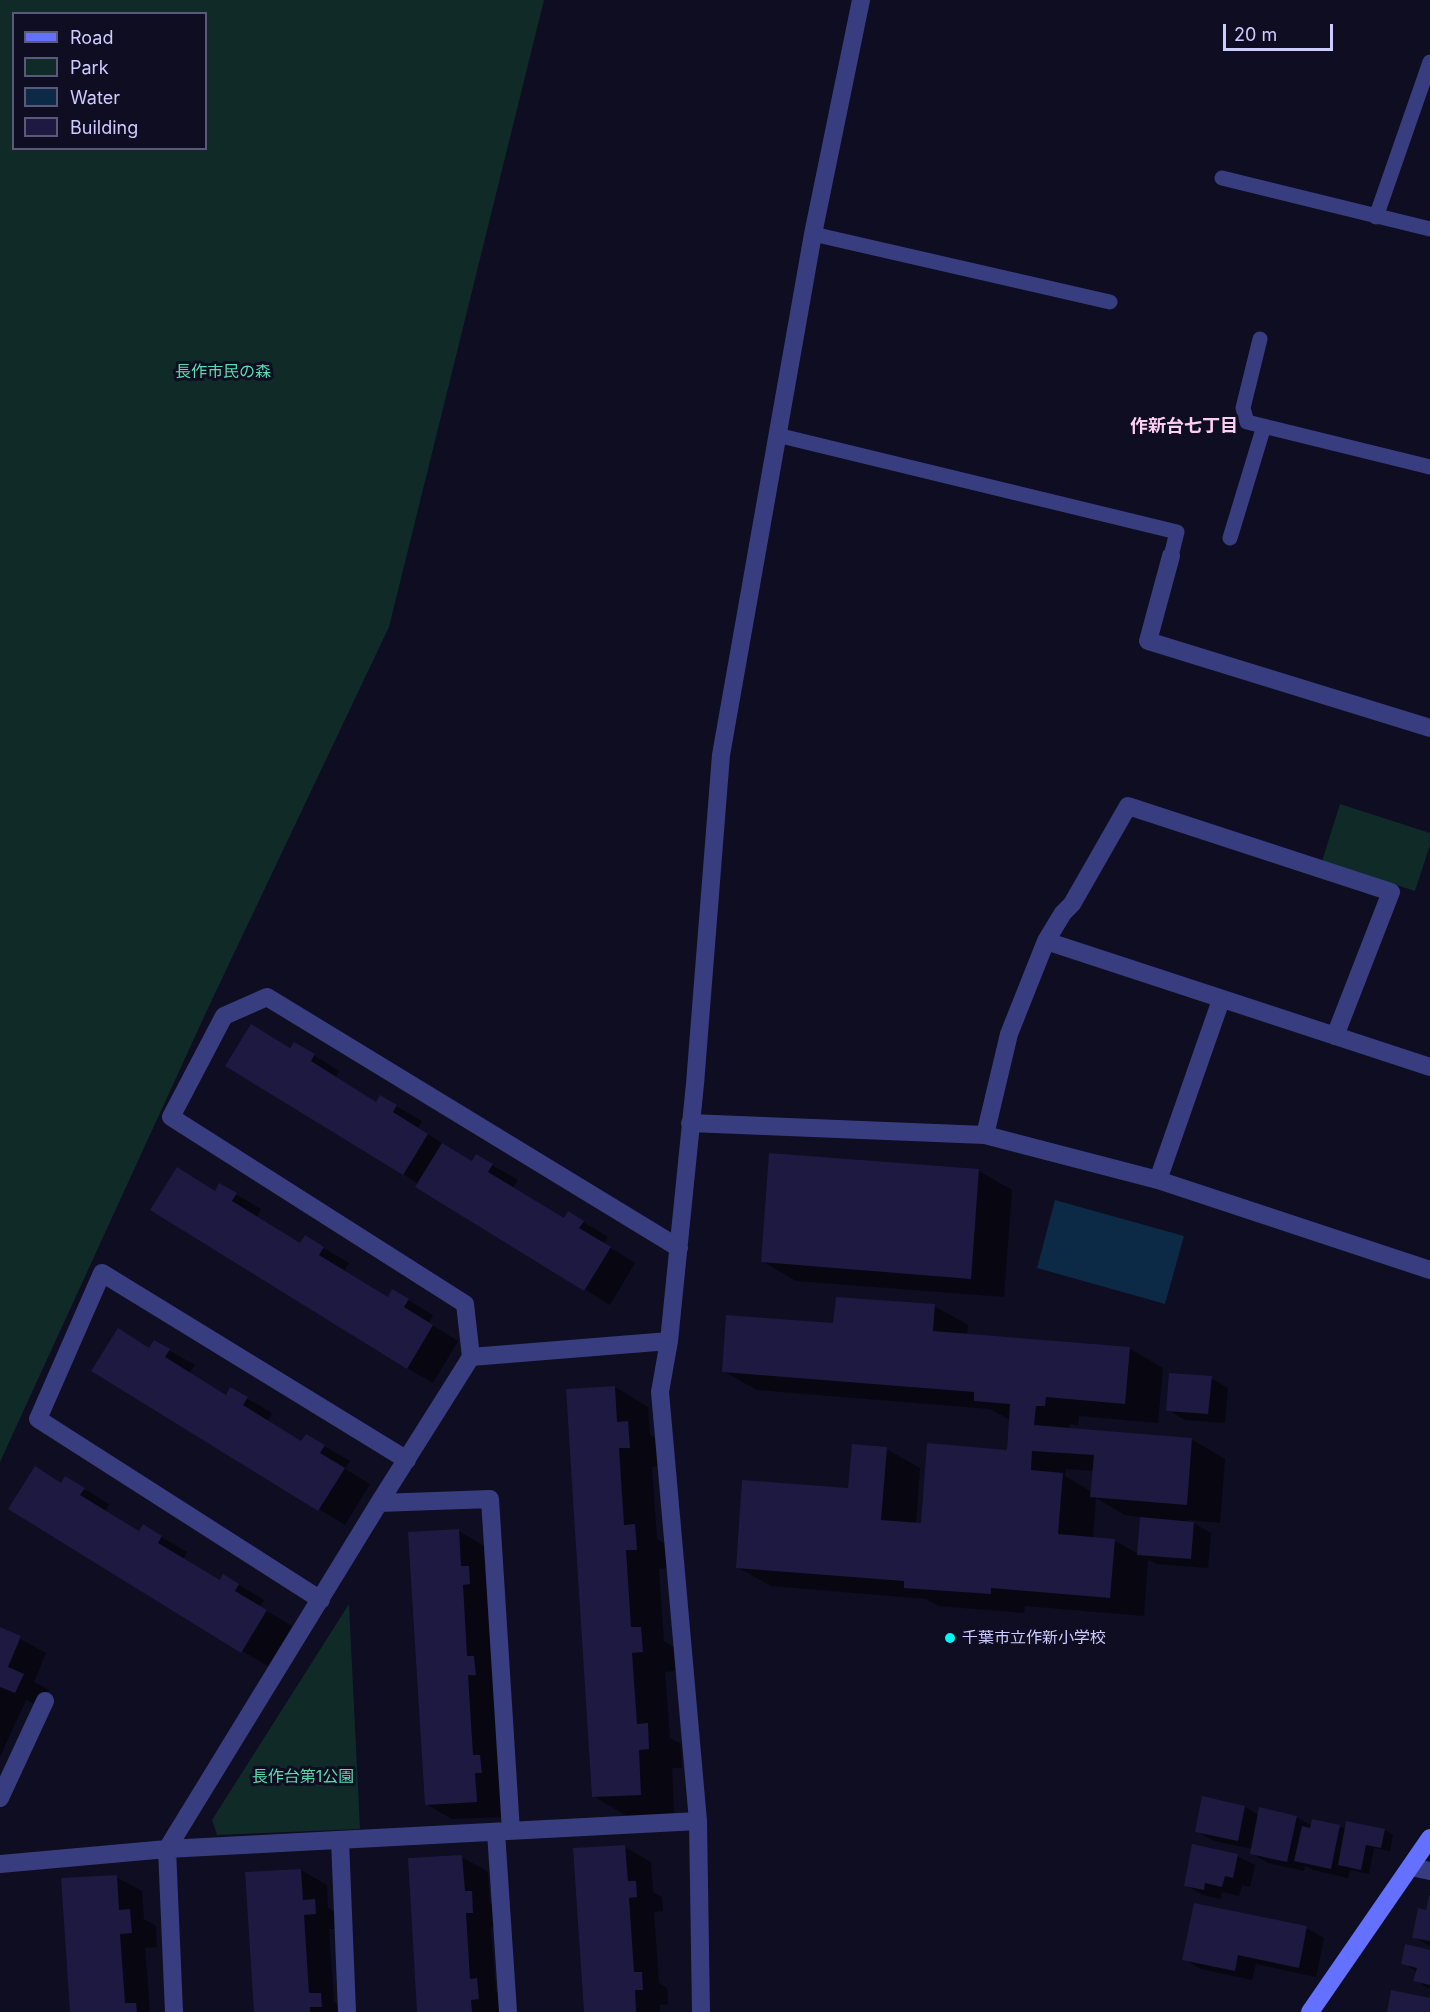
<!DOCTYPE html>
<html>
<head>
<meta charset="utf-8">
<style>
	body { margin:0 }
	#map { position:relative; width:1430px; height:2012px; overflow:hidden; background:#0e0d21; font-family:Inter,sans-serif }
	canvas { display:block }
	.legend { position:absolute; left:12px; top:12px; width:195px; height:138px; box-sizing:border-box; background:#0e0d21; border:2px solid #5a597a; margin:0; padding:8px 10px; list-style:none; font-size:18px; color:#cdccff }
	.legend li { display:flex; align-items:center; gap:12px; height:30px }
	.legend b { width:30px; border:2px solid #5a597a }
	.scale { position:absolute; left:1223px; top:24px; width:110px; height:27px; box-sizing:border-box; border:3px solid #cdccff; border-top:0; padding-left:8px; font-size:18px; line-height:21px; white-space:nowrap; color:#cdccff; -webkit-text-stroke:4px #0e0d21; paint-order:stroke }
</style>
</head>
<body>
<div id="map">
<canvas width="1430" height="2012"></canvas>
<ul class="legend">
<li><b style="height:8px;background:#6470ff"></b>Road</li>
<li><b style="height:16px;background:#102a27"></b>Park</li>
<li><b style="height:16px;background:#0c2945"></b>Water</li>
<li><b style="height:16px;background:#1d1941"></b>Building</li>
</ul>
<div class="scale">20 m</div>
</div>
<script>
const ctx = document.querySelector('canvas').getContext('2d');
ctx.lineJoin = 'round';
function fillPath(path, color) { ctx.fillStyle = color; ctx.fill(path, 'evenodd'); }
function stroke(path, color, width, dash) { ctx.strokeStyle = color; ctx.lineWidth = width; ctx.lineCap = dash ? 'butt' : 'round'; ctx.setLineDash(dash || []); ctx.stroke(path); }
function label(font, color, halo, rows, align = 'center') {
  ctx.font = font + ' Inter,"Noto Sans JP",sans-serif'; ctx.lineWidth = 6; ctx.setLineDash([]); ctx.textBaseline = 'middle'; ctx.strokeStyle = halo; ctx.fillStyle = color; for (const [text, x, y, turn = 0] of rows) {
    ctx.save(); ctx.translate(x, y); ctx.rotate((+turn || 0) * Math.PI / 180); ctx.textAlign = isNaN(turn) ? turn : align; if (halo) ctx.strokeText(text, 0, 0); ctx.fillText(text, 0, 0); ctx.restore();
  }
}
const green = new Path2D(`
	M0 0H544L389 627 209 1006 0 1462ZM14 14H206V148H14Z
	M1340 804 1430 833V845L1415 891 1322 861Z
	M349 1604 360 1829 217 1835 212 1820Z`);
const water = new Path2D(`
	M1055 1200 1184 1236 1165 1304 1037 1268Z`);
const shadow = new Path2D(`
	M295 1044 339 1071 335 1077 377 1103 380 1097 422 1121 418 1128 473 1163 476 1156 518 1180 513 1188 565 1219 568 1213 608 1237 604 1244 635 1263 610 1305 403 1174 291 1050Z
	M979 1171 1012 1190 1004 1297 796 1281 762 1261Z
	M220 1185 261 1209 257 1217 301 1245 305 1237 349 1263 344 1271 389 1298 393 1291 433 1315 429 1323 458 1341 433 1383 407 1368 216 1192Z
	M934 1306 968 1325 967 1336 1129 1348 1163 1368 1158 1423 1079 1416 1078 1425 1069 1424V1429L1191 1439 1225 1459 1220 1523 1188 1520 1211 1533 1208 1568 1156 1564 1148 1559 1144 1616 1025 1606 1024 1613 939 1606 926 1599 771 1586 737 1567 849 1490 886 1449 920 1468 916 1524 922 1525 1008 1451 1010 1420 990 1409 757 1390 723 1371 835 1325ZM1066 1469 1094 1471 1092 1492 1065 1476ZM1096 1498 1125 1515 1141 1517 1138 1554 1114 1540 1093 1539Z
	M154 1342 195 1365 189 1373 226 1396 231 1389 272 1413 268 1421 302 1443 307 1436 350 1461 345 1469 370 1484 345 1525 93 1371 150 1349Z
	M1211 1378 1228 1388 1225 1423 1185 1420 1168 1410Z
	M615 1387 648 1407 650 1435 662 1442 663 1466 652 1467 657 1539 668 1545 670 1568 659 1569 664 1641 675 1648 676 1671 665 1672 670 1738 681 1744 682 1768H672L674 1813 627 1816 593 1796Z
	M66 1478 109 1504 105 1511 140 1532 143 1526 187 1552 183 1559 220 1581 224 1576 264 1600 260 1607 292 1626 268 1666 242 1651 62 1484Z
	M459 1531 484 1546 502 1817 452 1819 426 1804Z
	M0 1628 46 1653 34 1682 49 1690 41 1707 26 1700 0 1757Z
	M1245 1807 1259 1815 1296 1817 1312 1826 1385 1830 1393 1835 1390 1851 1374 1848 1369 1874 1350 1870 1348 1878 1313 1870 1305 1866 1304 1871 1268 1863 1251 1853 1252 1849 1214 1841 1196 1831Z
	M625 1847 651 1862 653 1892 662 1897 663 1911 654 1912 659 1983 667 1988 668 2004 660 2005V2012H585Z
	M1237 1856 1255 1865 1250 1887 1242 1885 1239 1896 1222 1892 1221 1899 1203 1895 1185 1885Z
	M462 1857 488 1872 490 1903 497 1907 498 1927H491L496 1991 503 1995 504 2012H419Z
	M301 1870 327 1885 328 1908 341 1915V1929H329L334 2002 347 2009V2012H255Z
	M116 1877 142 1891 144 1919 156 1926 157 1947 145 1948 150 2012H71Z
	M1430 1897V1946L1414 1937 1427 1911Z
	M1306 1928 1324 1938 1316 1977 1256 1964 1252 1980 1201 1969 1184 1959Z
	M1430 1951V1989L1415 1980 1417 1972 1403 1963Z`);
const building = new Path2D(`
	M251 1024 290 1048 294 1042 315 1054 311 1061 376 1102 380 1095 397 1105 393 1112 428 1134 403 1175 225 1066Z
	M442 1143 472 1161 476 1154 493 1164 488 1172 564 1218 568 1211 584 1221 579 1228 611 1247 584 1291 415 1187Z
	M769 1153 979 1169 971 1279 761 1262Z
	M177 1167 215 1191 219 1183 237 1193 232 1201 300 1243 305 1235 324 1247 319 1255 388 1297 392 1289 409 1299 404 1307 433 1325 407 1369 150 1210Z
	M836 1297 935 1304 933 1331 1130 1347 1125 1404 1046 1397 1045 1406H1036L1034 1425 1192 1438 1187 1505 1090 1497 1094 1455 1032 1451 1031 1470 1063 1473 1058 1534 1115 1539 1110 1598 991 1588V1594L904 1588V1581L736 1568 742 1480 848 1488 852 1444 887 1447 881 1520 921 1523 927 1443 1007 1450 1010 1404 974 1401V1392L722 1372 726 1315 833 1323Z
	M118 1328 149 1348 154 1340 170 1349 165 1357 226 1395 230 1387 248 1397 243 1405 301 1441 306 1434 325 1445 320 1453 345 1468 318 1511 91 1371Z
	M1169 1373 1212 1376 1208 1414 1166 1411Z
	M615 1386 617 1422 628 1421 630 1448H619L624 1525 635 1524 637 1550H626L631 1627H641L643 1652 632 1653 637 1724 648 1723 649 1749 639 1750 641 1795 592 1797 566 1389Z
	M35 1466 61 1483 65 1476 85 1488 80 1495 139 1531 143 1524 162 1536 158 1543 220 1580 223 1574 239 1584 235 1591 267 1610 241 1653 8 1509Z
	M1140 1517 1194 1522 1191 1559 1137 1555Z
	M459 1529 461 1566H469L470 1584 463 1585 467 1656H474L476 1675H468L473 1755H480L482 1773H475L477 1802 425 1805 408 1532Z
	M0 1627 21 1636 8 1667 24 1674 15 1693 0 1687Z
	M1202 1796 1245 1806 1238 1841 1195 1832Z
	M1259 1807 1297 1816 1287 1862 1250 1854Z
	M1312 1819 1340 1825 1331 1869 1294 1861 1302 1826 1310 1828Z
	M1346 1821 1385 1829 1381 1848 1366 1845 1361 1870 1338 1865Z
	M1192 1844 1238 1854 1233 1878 1225 1876 1222 1887 1205 1883 1204 1890 1184 1886Z
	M625 1845 628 1881H636L637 1897 629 1898 634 1972H642L643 1990H635L636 2012H584L573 1848Z
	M462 1855 465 1891H472L473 1913H466L470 1979 477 1978 479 1999 471 2000 472 2012H417L408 1858Z
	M301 1869 303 1900 315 1899 316 1914 304 1915 309 1993H321L322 2007H310V2012H254L245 1872Z
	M117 1875 119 1910 130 1909 132 1933 120 1934 125 2003H136L137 2012H70L61 1878Z
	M1429 1895H1430V1941L1412 1938 1418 1908 1426 1910Z
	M1194 1903 1307 1926 1299 1968 1238 1955 1235 1971 1182 1960Z
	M1405 1944 1430 1950V1985L1413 1981 1417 1968 1401 1964Z
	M1391 1990 1430 1998V2012H1387Z`);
const lane = new Path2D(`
	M1222 178 1430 229
	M1376 217 1430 62
	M813 234 1110 302
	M1260 339 1243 408 1247 422 1430 467
	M777 435 1177 532 1171 556
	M1230 538 1264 426`);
const street = new Path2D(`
	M1171 556 1148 641 1430 728
	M1046 941 1430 1067
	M690 1123 985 1135 1158 1180 1430 1270
	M985 1135 1009 1034 1046 941 1063 913 1072 904 1128 806 1391 892 1335 1036
	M1158 1180 1221 1000
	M471 1357 465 1304 171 1117 224 1016 267 997 679 1248
	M379 1503 490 1499 511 1831
	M321 1600 38 1419 102 1273 407 1460
	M0 1798 45 1701
	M496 1832 508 2012
	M340 1840 347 2012
	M0 1864 167 1849 698 1821
	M1411 1867 1430 1871
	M174 2012 167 1849 379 1503 471 1357 669 1341
	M701 2012 698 1821 660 1392 669 1341 695 1084 721 755 813 234 861 0`);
const secondary = new Path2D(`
	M1310 2012 1430 1838`);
const markers = [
	[950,1638,6,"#00f7f5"]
];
const parkNames = [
	["長作市民の森",223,372],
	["長作台第1公園",303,1777]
];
const poiNames = [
	["千葉市立作新小学校",962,1638]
];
const neighbourhoodNames = [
	["作新台七丁目",1184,427]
];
fillPath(green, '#102a27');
fillPath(water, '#0c2945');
fillPath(shadow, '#0007');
fillPath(building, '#1d1941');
stroke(lane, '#383d80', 15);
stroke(street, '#383d80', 18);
stroke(secondary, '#6470ff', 18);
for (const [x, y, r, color] of markers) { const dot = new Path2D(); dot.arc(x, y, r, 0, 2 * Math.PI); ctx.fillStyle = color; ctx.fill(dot); stroke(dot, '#0e0d21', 2); }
label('16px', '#59dfaf', '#0e0d21', parkNames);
label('16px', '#cdccff', '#0e0d21', poiNames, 'left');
label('bold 18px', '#ffcef3', '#0e0d21', neighbourhoodNames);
</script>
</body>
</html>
